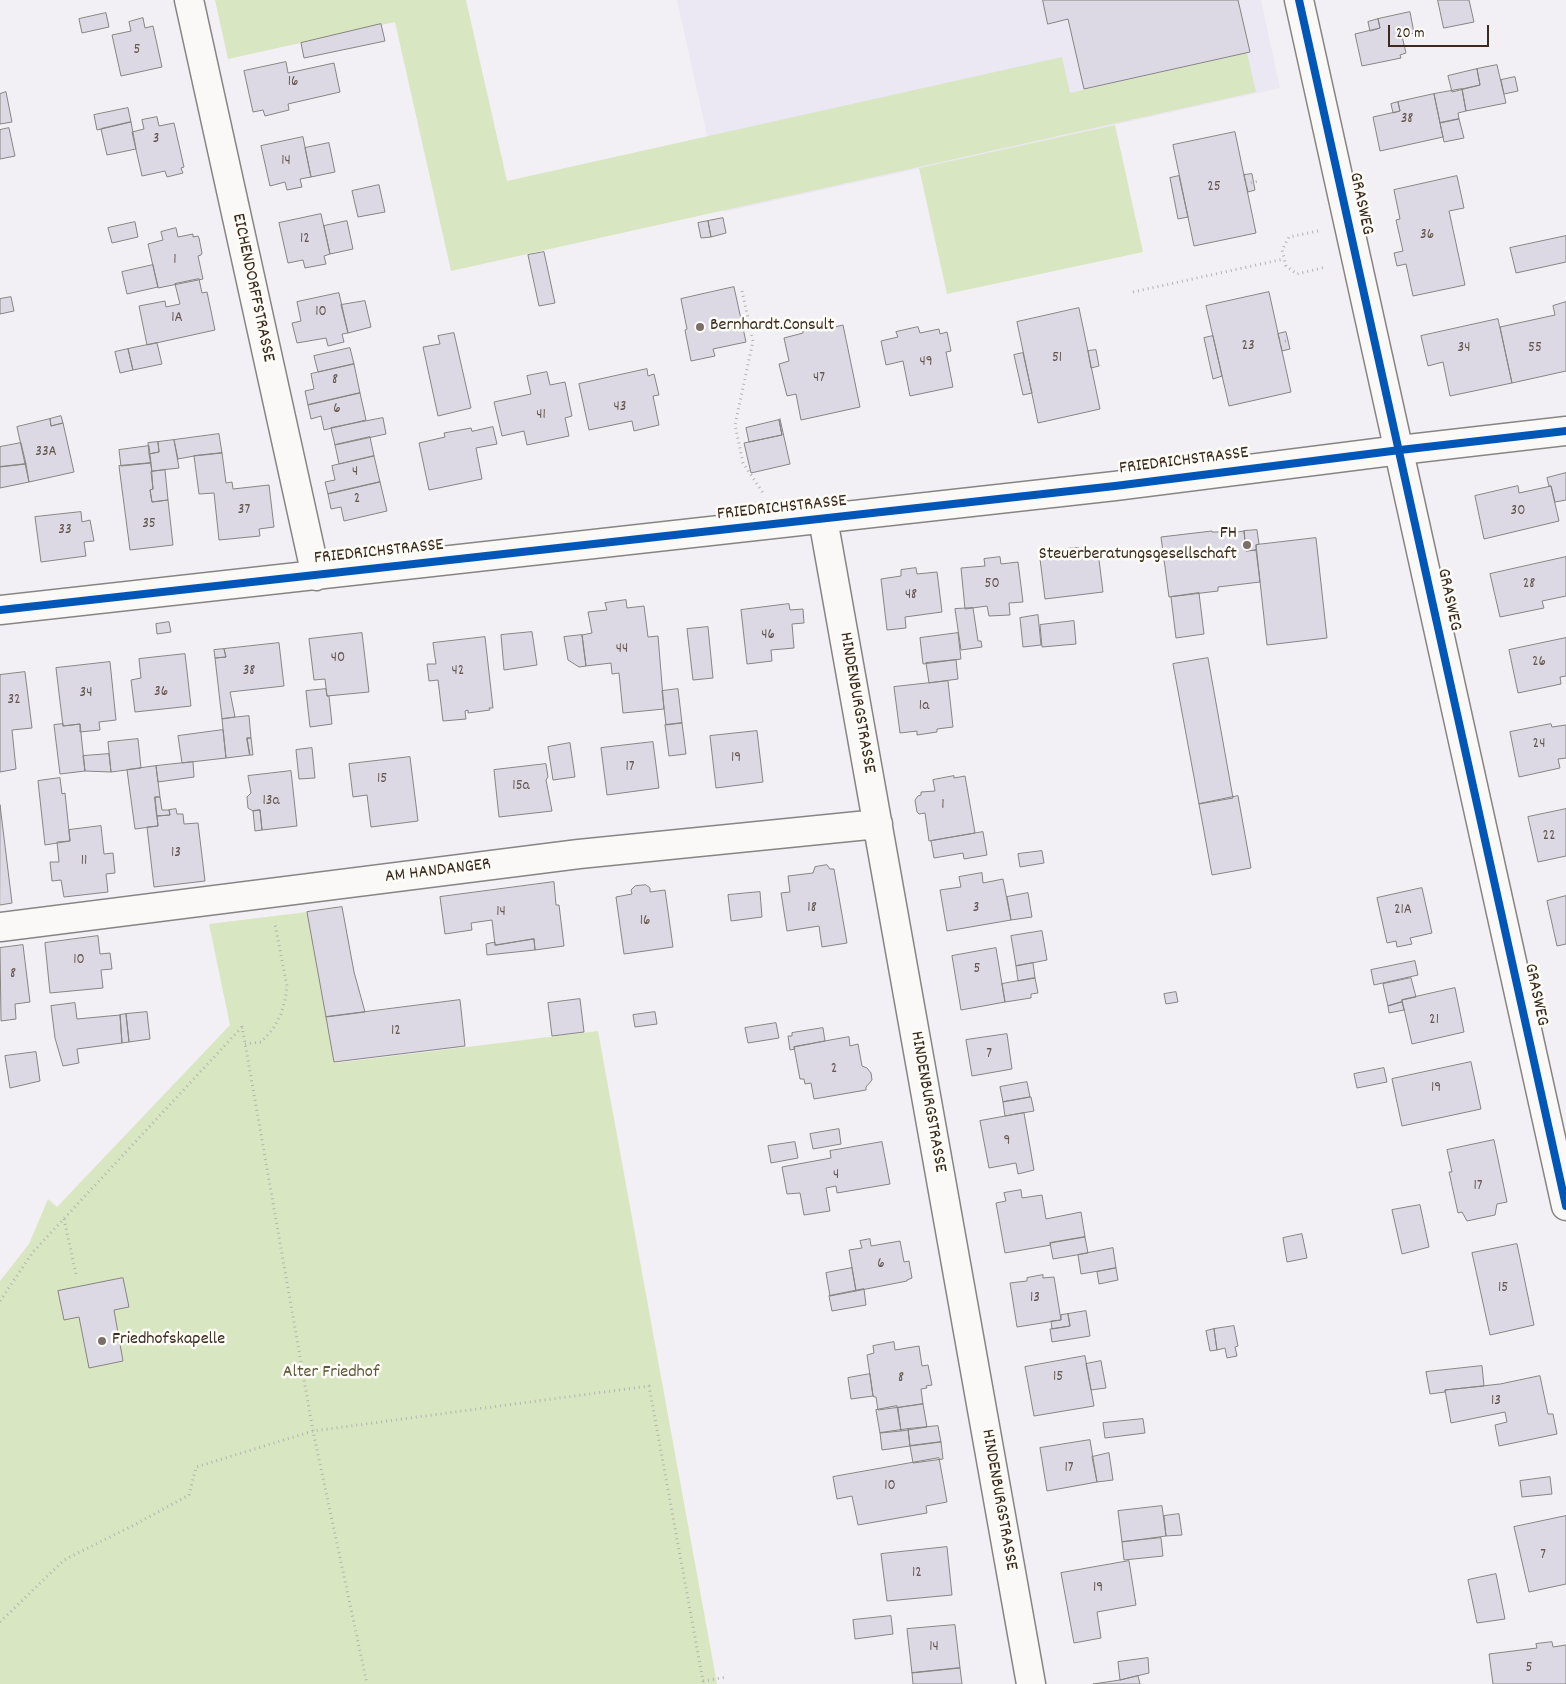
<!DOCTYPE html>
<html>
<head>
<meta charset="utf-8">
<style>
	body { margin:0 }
	#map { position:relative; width:1566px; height:1684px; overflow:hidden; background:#f2f0f4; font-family:Dekko,sans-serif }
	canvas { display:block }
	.scale { position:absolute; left:1388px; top:25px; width:101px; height:22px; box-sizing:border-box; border:2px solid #3b2a1e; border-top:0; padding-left:6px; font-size:15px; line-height:18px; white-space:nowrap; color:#3b2a1e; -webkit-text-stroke:4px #fdfcf7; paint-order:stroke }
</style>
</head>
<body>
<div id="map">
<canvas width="1566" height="1684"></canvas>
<div class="scale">20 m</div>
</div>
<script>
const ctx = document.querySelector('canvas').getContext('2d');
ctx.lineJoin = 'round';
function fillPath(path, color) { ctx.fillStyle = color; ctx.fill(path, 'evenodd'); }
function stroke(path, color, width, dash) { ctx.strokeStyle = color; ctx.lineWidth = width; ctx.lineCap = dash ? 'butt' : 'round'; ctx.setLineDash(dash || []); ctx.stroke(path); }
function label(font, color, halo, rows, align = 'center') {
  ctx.font = font + ' Dekko,sans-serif'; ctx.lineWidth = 5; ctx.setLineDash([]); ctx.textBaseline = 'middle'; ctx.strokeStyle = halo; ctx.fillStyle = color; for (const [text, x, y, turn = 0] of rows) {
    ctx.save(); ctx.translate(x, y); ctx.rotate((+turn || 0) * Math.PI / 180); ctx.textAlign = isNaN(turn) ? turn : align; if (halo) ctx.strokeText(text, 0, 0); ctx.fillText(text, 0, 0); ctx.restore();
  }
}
const built = new Path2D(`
	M677 0H1261L1280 88 724 212Z`);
const green = new Path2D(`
	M215 0H466L507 181 1062 57 1070 93 1247 53 1256 92 451 271 395 22 228 59Z
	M1115 125 1143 252 947 294 919 168Z
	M307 912 335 1063 598 1031 717 1684H0V1281L29 1244 48 1199 57 1207 230 1025 209 924Z`);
const building = new Path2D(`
	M1043 0H1238L1250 52 1084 89 1068 19 1048 24Z
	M1438 0H1469L1474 22 1444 28Z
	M1410 12 1414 33 1402 36 1406 53 1400 55 1401 58 1362 66 1355 34 1380 28 1378 19Z
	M106 13 109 27 82 33 79 19Z
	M143 18 145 28 153 26 162 67 121 76 112 35 131 31 129 22Z
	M1378 19 1380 28 1370 31 1368 22Z
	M381 24 385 41 304 58 301 43Z
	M286 62 288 73 334 63 340 92 288 104 289 110 265 116 263 110 253 112 244 71Z
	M1497 65 1506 103 1466 111 1462 89 1480 85 1477 69Z
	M1477 69 1480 85 1452 92 1448 76Z
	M1515 77 1518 91 1504 94 1501 80Z
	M1462 89 1466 111 1458 113 1459 119 1440 123 1434 94Z
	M6 92 12 122 0 124V94Z
	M1434 94 1443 137 1380 151 1373 117 1400 111 1398 102Z
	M1398 102 1400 111 1393 113 1391 104Z
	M128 108 131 122 97 130 94 115Z
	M157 117 159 126 174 123 184 167 181 168 183 173 167 177 165 171 142 176 132 132 144 129 142 120Z
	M1459 119 1464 138 1444 142 1440 123Z
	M131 122 136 149 107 155 101 129Z
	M9 128 15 156 0 159V130Z
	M1235 132 1256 233 1194 246 1173 145Z
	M303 137 311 177 300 179 302 187 287 190 285 182 270 186 261 146Z
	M329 143 335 172 311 177 305 148Z
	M1252 174 1255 190 1248 192 1244 175Z
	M1179 176 1188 217 1178 219 1170 178Z
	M1457 176 1464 208 1449 211 1465 285 1413 296 1406 264 1397 266 1394 253 1403 251 1396 220 1400 219 1394 190Z
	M379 185 385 212 358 217 352 191Z
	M321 214 330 254 324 256 326 264 305 268 303 260 288 263 279 223Z
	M723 218 726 233 711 237 708 221Z
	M347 221 353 249 330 254 324 226Z
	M708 221 711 237 701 238 698 223Z
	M135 222 138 237 112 243 108 228Z
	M176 228 178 237 193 234V237L198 236 199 238 202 253 201 255 198 256 203 279 158 288 148 244 163 240 161 232Z
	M1566 236V262L1516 273 1510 248Z
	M544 252 555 303 539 306 528 255Z
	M153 265 158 287 127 294 122 272Z
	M199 279 202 293 207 292 215 330 147 345 139 306 165 301 166 307 180 304 175 284Z
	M734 287 746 342 713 349 715 356 691 361 685 330 687 329 681 299Z
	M1269 292 1291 392 1229 406 1206 306Z
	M339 293 348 333 342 334 344 342 328 346 326 338 297 343 292 323 301 321 297 302Z
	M11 297 14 311 0 314V299Z
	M365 301 371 327 348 333 341 305Z
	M1566 302V371L1512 383 1500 327 1555 315 1553 306Z
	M1079 308 1100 409 1038 423 1017 322Z
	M1498 319 1512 383 1450 396 1443 362 1428 366 1421 336Z
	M825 321 826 329 843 325 860 407 801 420 796 394 787 396 779 364 789 361 784 338 803 333 802 326Z
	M918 327 920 333 939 329 940 334 947 332 951 351 946 352 953 387 910 396 903 361 886 365 881 341 898 337 896 332Z
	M1286 332 1290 349 1282 351 1278 334Z
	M454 333 471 408 438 416 423 347 440 344 438 336Z
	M1213 336 1222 376 1213 379 1204 338Z
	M157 343 162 364 133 370 128 349Z
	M350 348 354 364 318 372 314 356Z
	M128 349 133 370 120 373 115 352Z
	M1096 350 1099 366 1091 368 1088 351Z
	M1023 353 1032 393 1023 395 1014 355Z
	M354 364 360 393 308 405 305 391 314 389 311 374Z
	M647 369 648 376 654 374 659 395 653 396 659 425 634 431 632 421 589 430 579 384Z
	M547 372 550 385 565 382 572 416 565 418 569 436 527 445 524 431 502 436 494 402 531 394 527 376Z
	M360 393 366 420 324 430 321 416 311 419 308 405Z
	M61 416 63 423 51 426 50 419Z
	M383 418 386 434 335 445 331 428Z
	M50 419 51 426 63 423 74 472 29 482 17 427Z
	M780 419 790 464 751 473 744 443 782 435 779 420Z
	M779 420 782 435 749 442 746 428Z
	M493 427 497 444 476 448 482 479 429 490 419 443 445 437 444 433 471 428 472 431Z
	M219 434 222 453 194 456 178 459 174 440Z
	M370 437 374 456 339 464 335 445Z
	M174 440 179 468 152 471 149 454 159 452 158 442Z
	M158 442 159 452 149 454 148 443Z
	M21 443 26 464 0 467V447Z
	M149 446 151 463 121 466 119 450Z
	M222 453 226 483 232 482 233 489 269 485 274 527 259 529 260 536 219 540 214 493 199 494 194 456Z
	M374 456 380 482 328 494 325 482 335 480 332 466Z
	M151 463 153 489 150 490 152 502 168 500 173 545 130 550 119 466Z
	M26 464 29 482 0 488V467Z
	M165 470 168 500 152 502 150 490 153 489 151 472Z
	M1566 473V500L1555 502 1551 486H1549L1547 478Z
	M380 482 387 511 344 521 341 507 331 509 328 494Z
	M1518 486 1519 493 1551 486 1559 521 1484 539 1475 496Z
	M81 512 82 522 90 520 94 541 84 542 86 556 41 562 35 517Z
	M1224 530V534L1244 531 1246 551 1256 550 1260 582 1218 587V591L1169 597 1161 537 1212 531V532H1220Z
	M1257 530 1259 544 1256 545V550L1246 551 1244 531Z
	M1316 538 1327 638 1267 645 1256 545Z
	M1079 548 1080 554 1098 552 1103 592 1045 599 1040 559 1065 556 1064 549Z
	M1000 557 1001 564 1018 562 1023 602 1009 603 1010 615 989 616 987 606 965 609 961 568 985 566 984 559Z
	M1566 557V596L1542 601 1544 608 1500 617 1490 574Z
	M916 568 917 574 937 572 942 612 905 617 906 628 887 630 881 579 901 576V570Z
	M1199 593 1204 634 1176 638 1171 597Z
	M626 600 627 608 644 606 648 637 658 636 664 709 623 713 619 673 612 674 611 663 586 666 582 635 592 633 588 612 607 610 605 603Z
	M789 604 790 610 803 609 804 623 792 624 794 648 771 650 772 661 747 664 741 610Z
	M973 608 978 641H981L982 647 961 650 955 609Z
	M1038 615 1041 645 1023 647 1020 618Z
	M1074 621 1076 644 1042 647 1040 625Z
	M169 622 171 632 157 634 156 624Z
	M708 627 713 678 693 680 687 629Z
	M532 632 537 665 504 670 501 635Z
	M362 633 369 692 327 696 325 679 314 680 309 639Z
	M958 633 961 659 923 664 920 638Z
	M582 635 586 666 579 667 568 660 564 637Z
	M485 637 493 708H489L490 710 468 713V710L465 711 466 719 443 721 438 680 429 681 427 664H436L433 643Z
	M1566 638V676L1560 677 1561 684 1518 693 1509 650Z
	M279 643 284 686 230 692 235 717 222 719 215 658 226 657 224 649Z
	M224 649 226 657 215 658 214 650Z
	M185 654 191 706 135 712 131 680 141 678 139 659Z
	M1208 658 1233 798 1199 804 1173 664Z
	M956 660 958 679 929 683 926 663Z
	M110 662 116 720 99 722 100 730 80 732V724L63 726 56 668Z
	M25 672 32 728 12 730 16 769 0 772V675Z
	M948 681 953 727 937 729V732L917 735V731L900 733 894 687Z
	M326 689 327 696H329L332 724 310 727 306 691Z
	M678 689 682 723 666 725 662 691Z
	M249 716 251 738H247L250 755 226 758 222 719Z
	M682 723 686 754 669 756 665 725Z
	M63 724V726L80 724 85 771 60 774 54 725Z
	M1551 724 1552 727 1566 725V758L1558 759 1560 768 1519 777 1510 732Z
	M223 730 226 758 182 763 178 736Z
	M757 731 763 782 716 788 710 736Z
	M247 738H251L253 755H250Z
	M138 739 141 768 111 772 108 742Z
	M653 742 659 788 607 795 601 748Z
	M570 743 575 777 553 780 548 747Z
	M312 748 315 778 299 779 296 750Z
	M109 754 111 772 85 771 83 756Z
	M410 757 418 821 371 827 367 795 353 797 349 764Z
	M193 762 194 777 158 782 156 766Z
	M546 764 548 777 546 780 552 811 499 817 494 770Z
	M156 766 160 797H155L158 826 135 829 127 770Z
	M291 771 297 826 262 830 260 810 253 811 248 808 247 797 251 793 248 776Z
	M954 776V778L965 776 975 833 929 841 925 813 919 814 917 812 915 800 918 796 921 795V792L935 791 933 780Z
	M60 778 62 794 65 793 70 841 45 845 38 781Z
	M1238 796 1251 868 1212 875 1199 804Z
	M155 797H160L162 810H169L170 815 157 816Z
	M0 805 12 903 0 905Z
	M176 809 177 814H183L184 824 198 823 205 881 154 887 147 827 158 826 157 816 170 815 169 810Z
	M1566 809V856L1538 862 1528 817Z
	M260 810 262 830 255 831 253 811Z
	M101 826 104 854 113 853 115 873 106 874 108 892 64 897 61 880 52 881 50 862H59L57 842 70 841 69 830Z
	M983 832 987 855 964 859 963 853 934 858 931 841Z
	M1042 851 1044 863 1020 867 1018 854Z
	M827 865 830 869H834L847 943 822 947 819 926 787 931 781 893 790 892 788 876 813 873 815 867Z
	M982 873 983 883 1003 879 1011 920 947 931 940 890 961 887 959 877Z
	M554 882 556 905H559L564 946 535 950 534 939 495 945 492 920 471 923 472 930 445 934 440 897Z
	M646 885 650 888V892L665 890 673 947 624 954 616 897 632 894 631 890 635 886Z
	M1422 888 1432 933 1410 938 1412 944 1397 947 1396 941 1387 943 1377 898Z
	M760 892 762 917 731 921 728 895Z
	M1028 893 1032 917 1011 920 1007 897Z
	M1566 896V944L1557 946 1547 901Z
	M342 907 354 972 365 1012 326 1017 307 912Z
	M1042 931 1047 960 1016 966 1011 936Z
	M98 936 100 954 110 953 112 969 101 970 103 988 50 993 45 943Z
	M534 939 535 950 487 955 486 944 495 942V945Z
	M23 945 30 1002 15 1004 16 1019 1 1021 0 948Z
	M996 948 1005 1002 961 1010 952 956Z
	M1415 961 1418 975 1374 985 1371 970Z
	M1033 963 1035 978 1018 981 1016 966Z
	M1035 978 1038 993 1031 994V998L1005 1002 1002 984Z
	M1411 978 1416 997 1402 1000V1002L1388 1006 1383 984Z
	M1455 988 1464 1032 1412 1044 1402 1000Z
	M1176 992 1178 1002 1166 1004 1164 994Z
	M580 999 584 1032 552 1036 548 1003Z
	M460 1000 465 1046 334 1062 326 1017Z
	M1402 1002 1404 1010 1389 1013 1388 1006Z
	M75 1003 77 1019 120 1015 122 1043 77 1049 79 1063 63 1066 55 1038 51 1006Z
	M147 1012 150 1039 129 1042 126 1014Z
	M655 1012 657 1024 635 1027 633 1015Z
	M126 1014 129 1042 122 1043 120 1015Z
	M776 1023 779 1038 748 1043 745 1028Z
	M823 1028 825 1041 794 1047 795 1049 790 1050 788 1036H792V1033Z
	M1007 1034 1012 1069 972 1076 966 1040Z
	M849 1037 850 1046 858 1044 862 1066 867 1068 871 1073 872 1080 866 1087V1090L814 1099 811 1083 805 1084 804 1079H800L794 1047Z
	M36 1052 40 1081 10 1088 5 1056Z
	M1471 1062 1481 1109 1402 1126 1392 1079Z
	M1384 1068 1387 1082 1357 1088 1354 1074Z
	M1027 1082 1030 1097 1003 1102 1000 1087Z
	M1030 1097H1031L1034 1111 1005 1116 1003 1102Z
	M1024 1113 1034 1170 1018 1174 1016 1163 989 1168 980 1121Z
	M839 1129 841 1144 813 1149 810 1134Z
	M1494 1140 1507 1202 1497 1204 1495 1215 1467 1221 1462 1212 1458 1213 1449 1172H1452L1447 1150Z
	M795 1142 798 1158 771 1163 768 1146Z
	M882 1142 890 1184 837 1193 836 1186 826 1188 830 1211 804 1215 800 1193 787 1194 782 1167 831 1158 830 1151Z
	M1021 1190 1022 1198 1042 1195 1046 1219 1081 1212 1085 1237 1050 1243 1051 1245 1005 1253 996 1203 1006 1201 1004 1193Z
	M1420 1205 1429 1247 1402 1254 1392 1210Z
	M1302 1234 1307 1258 1287 1262 1283 1238Z
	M1085 1237 1088 1253 1053 1259 1050 1243Z
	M870 1239 871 1246 900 1241 904 1262 909 1261 912 1278 907 1280V1281L856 1291 849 1250 862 1248 860 1241Z
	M1517 1244 1534 1325 1490 1335 1472 1253Z
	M1113 1248 1116 1268 1081 1274 1078 1255Z
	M852 1268 856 1291 830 1296 826 1273Z
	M1116 1268 1118 1280 1099 1284 1097 1272Z
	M1043 1275V1278L1054 1277 1061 1320 1017 1327 1010 1283 1027 1281V1278Z
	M123 1278 129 1307 114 1310 123 1361 89 1368 79 1317 64 1320 58 1291Z
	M864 1289 866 1305 832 1311 829 1296Z
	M1086 1311 1090 1336 1052 1342 1050 1329 1070 1326 1068 1314Z
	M1068 1314 1070 1326 1052 1329 1051 1321 1061 1320V1315Z
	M1234 1326 1238 1346 1235 1347 1237 1356 1227 1358 1225 1348 1217 1350 1214 1329Z
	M1214 1329 1217 1350 1210 1351 1206 1331Z
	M894 1342 895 1350 919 1346 922 1366 928 1365 932 1385 926 1386 927 1388 921 1389 923 1404 878 1410 876 1397H874L873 1396 867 1355 874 1353 873 1346Z
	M1085 1356 1094 1406 1034 1416 1025 1367Z
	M1101 1361 1106 1388 1091 1390 1086 1364Z
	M1482 1366 1484 1386 1445 1390V1392L1430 1394 1426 1372Z
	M870 1374 873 1396 851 1399 848 1378Z
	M1540 1376 1548 1414H1553L1557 1434 1499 1446 1495 1425 1507 1422 1505 1412 1451 1423 1445 1390 1500 1384Z
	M923 1404 927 1427 901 1431 898 1408Z
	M897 1406 901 1431 880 1433 876 1410Z
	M1143 1419 1145 1433 1105 1438 1103 1423Z
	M938 1426 941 1442 910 1446 908 1429Z
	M908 1429 910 1446 882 1450 880 1433Z
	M1090 1440 1097 1482 1047 1491 1040 1448Z
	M941 1442 943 1459 913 1463 910 1446Z
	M1109 1453 1113 1480 1097 1482 1092 1457Z
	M939 1458 947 1502 926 1506 927 1513 858 1525 852 1496 837 1499 833 1477Z
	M1550 1477 1552 1494 1522 1497 1520 1481Z
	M1162 1506 1166 1536 1122 1542 1118 1511Z
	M1179 1514 1182 1535 1166 1536 1164 1516Z
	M1566 1516V1584L1529 1592 1514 1527Z
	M1161 1538 1163 1556 1124 1560 1122 1542Z
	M947 1547 952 1595 887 1601 881 1554Z
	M1129 1561 1136 1605 1097 1612 1101 1638 1074 1643 1061 1573Z
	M1496 1574 1505 1619 1477 1623 1468 1580Z
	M891 1616 893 1634 855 1639 853 1620Z
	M955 1625 960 1668 912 1673 907 1629Z
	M1552 1642 1553 1647 1566 1645V1684H1493L1489 1654 1537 1648 1536 1644Z
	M1148 1658 1149 1673 1120 1680 1118 1662Z
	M960 1668 962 1684H913L912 1673Z
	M1138 1676 1140 1684H1093L1120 1680Z`);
const path = new Path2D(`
	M1246 184 1259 181
	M1318 231 1289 237 1282 250 1286 266 1297 274 1326 267
	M742 291 753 341 735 425 743 463 763 493
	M1133 292 1284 259
	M1280 342 1290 340
	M242 1026 313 1431 367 1684
	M245 1044 261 1042 273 1029 281 1014 285 1000 287 986 275 924
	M64 1219 76 1274
	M0 1301 33 1252 242 1027
	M0 1622 64 1560 136 1524 189 1495 196 1467 313 1431 649 1386 703 1681V1684
	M703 1681 727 1677`);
const minor = new Path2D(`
	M189 0 316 576
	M1299 0 1566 1206
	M823 519 1031 1684
	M0 610 1115 486 1400 450 1566 431
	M0 927 579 854 878 824`);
const cycleway = new Path2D(`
	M1299 0 1566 1206
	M0 610 1115 486 1400 450 1566 431`);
const markers = [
	[700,327,5,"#7b6f69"],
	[1247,545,5,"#7b6f69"],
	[102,1341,5,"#7b6f69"]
];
const numberNames = [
	["5",137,51],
	["16",293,83],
	["38",1407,120],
	["3",156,140],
	["14",286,162],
	["25",1214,188],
	["36",1427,236],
	["12",305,240],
	["1",175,261],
	["10",321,313],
	["1A",177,319],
	["23",1248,347],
	["34",1464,349],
	["55",1535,349],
	["51",1057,359],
	["49",926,363],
	["47",819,379],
	["8",335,381],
	["43",620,408],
	["6",337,410],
	["41",541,416],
	["33A",46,453],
	["4",355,473],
	["2",357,500],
	["37",244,511],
	["30",1518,512],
	["35",149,525],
	["33",65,531],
	["50",992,585],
	["28",1529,585],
	["48",911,596],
	["46",768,636],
	["44",622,650],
	["40",338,659],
	["26",1539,663],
	["38",249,672],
	["42",458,672],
	["36",161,693],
	["34",86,694],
	["32",14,701],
	["1a",924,707],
	["24",1539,745],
	["19",736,759],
	["17",630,768],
	["15",382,780],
	["15a",521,787],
	["13a",271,802],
	["1",943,806],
	["22",1549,837],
	["13",176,854],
	["11",84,862],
	["18",812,909],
	["3",976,909],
	["21A",1403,911],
	["14",501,913],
	["16",645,922],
	["10",79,961],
	["5",977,970],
	["8",13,975],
	["21",1434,1021],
	["12",396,1032],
	["7",989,1055],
	["2",834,1070],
	["19",1436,1089],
	["9",1007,1142],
	["4",836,1176],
	["17",1478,1187],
	["6",881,1265],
	["15",1503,1289],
	["13",1035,1299],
	["15",1058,1378],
	["8",901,1379],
	["13",1496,1402],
	["17",1069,1469],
	["10",890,1487],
	["7",1543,1556],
	["12",917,1574],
	["19",1098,1589],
	["14",934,1648],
	["5",1529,1669]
];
const streetNames = [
	["GRASWEG",1360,204,78],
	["EICHENDORFFSTRASSE",252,288,78],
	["FRIEDRICHSTRASSE",1184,462,-7],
	["FRIEDRICHSTRASSE",782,509,-6],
	["FRIEDRICHSTRASSE",379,553,-6],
	["GRASWEG",1448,600,78],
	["HINDENBURGSTRASSE",856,703,80],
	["AM HANDANGER",438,872,-7],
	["GRASWEG",1535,995,78],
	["HINDENBURGSTRASSE",927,1102,80],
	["HINDENBURGSTRASSE",998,1500,80]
];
const poiNames = [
	["Bernhardt.Consult",710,327],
	["FH",1237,535,"right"],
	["Steuerberatungsgesellschaft",1237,556,"right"],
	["Friedhofskapelle",112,1341]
];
const parkNames = [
	["Alter Friedhof",331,1374]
];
fillPath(built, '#ebe7f3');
fillPath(green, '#d8e7c1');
fillPath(building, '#ddd9e4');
stroke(building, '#888483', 1);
stroke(minor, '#888483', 31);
stroke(path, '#b5b3b1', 3, [1, 4]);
stroke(minor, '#faf9f8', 28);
stroke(cycleway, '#0057b8', 8);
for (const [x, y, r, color] of markers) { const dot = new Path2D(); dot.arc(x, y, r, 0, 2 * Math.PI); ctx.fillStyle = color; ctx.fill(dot); stroke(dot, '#fdfcf7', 2); }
label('15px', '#645750', null, numberNames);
label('18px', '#3b2a1e', '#fdfcf7', streetNames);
label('18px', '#3b2a1e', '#fdfcf7', poiNames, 'left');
label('18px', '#5d583c', '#fdfcf7', parkNames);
</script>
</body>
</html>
